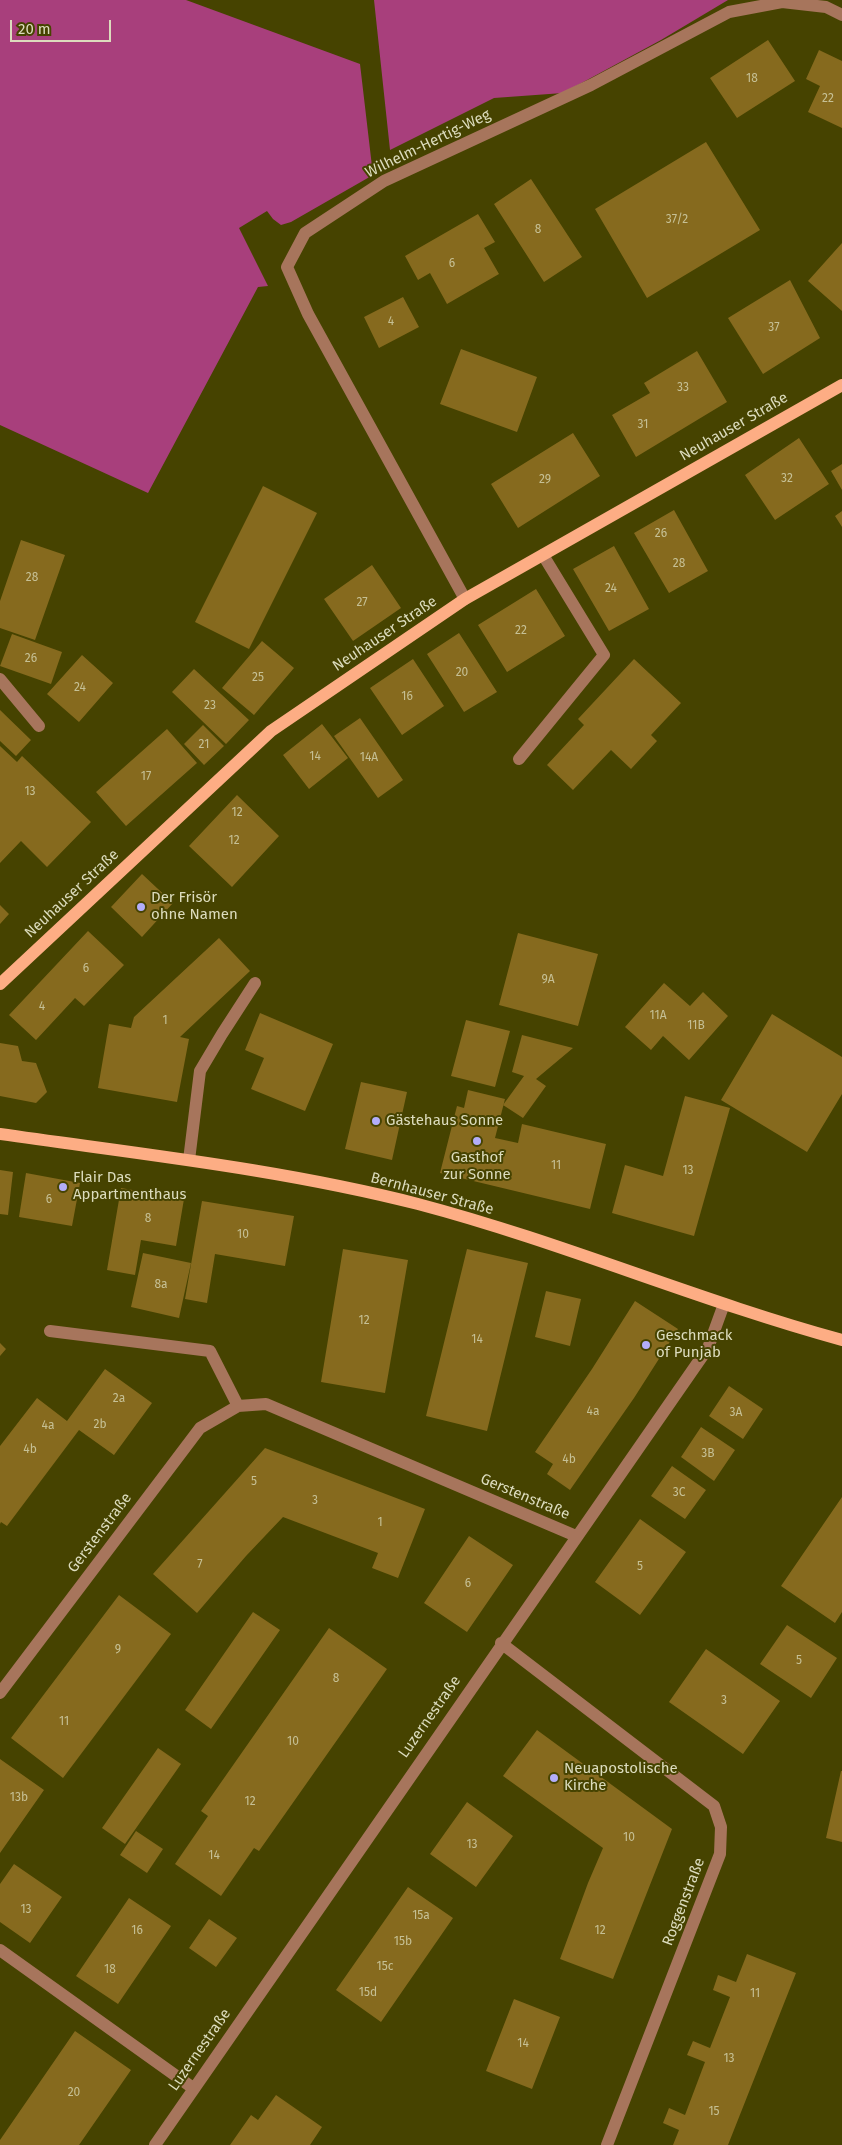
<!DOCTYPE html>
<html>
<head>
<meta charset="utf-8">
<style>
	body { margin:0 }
	#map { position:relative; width:842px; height:2145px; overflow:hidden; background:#464300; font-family:"Fira Sans",sans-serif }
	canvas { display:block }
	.scale { position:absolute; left:10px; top:20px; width:101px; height:22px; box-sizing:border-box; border:2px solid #dcdcbd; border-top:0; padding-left:6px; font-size:15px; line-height:18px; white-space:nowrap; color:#dcdcbd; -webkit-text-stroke:4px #464300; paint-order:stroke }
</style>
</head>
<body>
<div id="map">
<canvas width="842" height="2145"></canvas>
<div class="scale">20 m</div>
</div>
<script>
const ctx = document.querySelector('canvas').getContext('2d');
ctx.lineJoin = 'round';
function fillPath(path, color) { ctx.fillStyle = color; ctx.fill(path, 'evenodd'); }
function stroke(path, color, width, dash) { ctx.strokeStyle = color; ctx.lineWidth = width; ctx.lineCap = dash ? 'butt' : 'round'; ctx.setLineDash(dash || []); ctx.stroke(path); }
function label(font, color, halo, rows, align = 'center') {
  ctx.font = font + ' "Fira Sans",sans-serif'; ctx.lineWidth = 4; ctx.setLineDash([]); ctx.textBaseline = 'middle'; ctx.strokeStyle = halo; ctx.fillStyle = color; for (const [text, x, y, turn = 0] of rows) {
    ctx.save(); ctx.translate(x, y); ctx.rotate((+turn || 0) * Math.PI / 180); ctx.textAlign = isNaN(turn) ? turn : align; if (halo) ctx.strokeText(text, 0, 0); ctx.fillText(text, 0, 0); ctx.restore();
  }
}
const green = new Path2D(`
	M0 0H186L360 64 373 175 291 222 281 225 273 219 267 211 239 228 268 286 258 287 148 493 0 425Z
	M374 0H728L661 40 563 93 494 98 390 150Z`);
const building = new Path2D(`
	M768 40 795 81 737 118 710 78Z
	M819 50 842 61V128L808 112 820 86 806 79Z
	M706 142 760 230 647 298 595 209Z
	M531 179 582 257 544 282 494 204Z
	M478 214 495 242 484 248 499 274 447 304 430 273 418 280 405 256Z
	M842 243V311L808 281Z
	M790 280 820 338 763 374 728 318Z
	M403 297 419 327 379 348 364 317Z
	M461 349 537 377 517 432 440 404Z
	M697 351 727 402 636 457 612 415 650 393 644 383Z
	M573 433 600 476 518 528 491 484Z
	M799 438 829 484 775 520 745 475Z
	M842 464V490L831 471Z
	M263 486 317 513 249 649 195 622Z
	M674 510 708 571 669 593 634 533Z
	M842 511V527L835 516Z
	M21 540 65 555 35 640 0 628V601Z
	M614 546 649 609 609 631 573 569Z
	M372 565 401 608 353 641 324 599Z
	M536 589 565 636 507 672 478 625Z
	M459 633 497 692 464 712 427 654Z
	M12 634 62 652 51 684 0 666Z
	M262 641 294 668 254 715 222 688Z
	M82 655 113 683 79 722 47 694Z
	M413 659 444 706 402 735 370 688Z
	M634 659 681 703 651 735 657 741 631 769 611 750 573 790 547 765 584 725 578 719Z
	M194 669 249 720 226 744 172 692Z
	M0 710 31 740 16 756 0 741Z
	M360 718 403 780 378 798 334 736Z
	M322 724 348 758 309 789 283 755Z
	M203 725 224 746 204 765 184 744Z
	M167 729 197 763 126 826 96 792Z
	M0 746 17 762 22 756 91 822 47 867 21 841 0 863Z
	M237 795 279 836 232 887 189 846Z
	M142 874 173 903 142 937 111 907Z
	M0 905 9 914 0 924Z
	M88 931 124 965 84 1006 75 998 36 1040 9 1015Z
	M518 933 598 954 578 1026 499 1005Z
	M219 938 250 971 180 1037 189 1039 177 1102 98 1088 109 1024 131 1028 134 1017Z
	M664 983 690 1006 703 992 728 1016 689 1060 663 1036 651 1050 625 1027Z
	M260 1013 333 1044 305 1111 251 1089 264 1058 245 1050Z
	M772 1014 842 1057V1094L807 1152 721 1100Z
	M466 1020 510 1031 495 1087 451 1076Z
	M522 1035 573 1048 536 1079 546 1086 523 1118 503 1105 524 1076 512 1072Z
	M0 1043 18 1046 22 1061 36 1063 47 1092 36 1103 0 1096Z
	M361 1082 407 1092 392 1160 345 1149Z
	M468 1090 505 1099 495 1138 518 1143 522 1124 606 1144 590 1209 440 1173 457 1106 464 1108Z
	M685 1096 730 1108 694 1236 612 1213 625 1165 663 1176Z
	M0 1170 13 1172 8 1215 0 1214Z
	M26 1173 80 1183 72 1226 19 1217Z
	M121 1188 184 1199 176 1246 141 1240 135 1275 107 1270Z
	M202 1201 294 1216 285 1266 215 1254 207 1303 185 1299Z
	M343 1249 408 1260 385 1393 321 1382Z
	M467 1249 528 1263 487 1431 426 1416Z
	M143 1253 191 1263 179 1318 131 1307Z
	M546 1291 581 1299 570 1346 535 1337Z
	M635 1301 678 1329 634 1398 570 1490 547 1474 553 1464 535 1452 592 1369Z
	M0 1343 6 1349 0 1356Z
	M105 1369 152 1403 114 1455 79 1430 7 1526 1 1522 0 1524V1446L37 1398 67 1421Z
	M729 1386 763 1409 743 1439 709 1416Z
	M701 1427 735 1450 714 1481 681 1457Z
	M265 1448 425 1509 398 1578 372 1568 378 1553 283 1517 246 1556 197 1613 153 1574Z
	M672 1466 706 1490 685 1519 651 1496Z
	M842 1497V1612L835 1623 781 1586Z
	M640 1519 686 1552 640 1615 595 1582Z
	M469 1536 513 1565 467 1632 424 1603Z
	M119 1595 171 1634 63 1778 11 1738Z
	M253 1612 280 1630 211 1729 185 1710Z
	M787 1625 837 1658 811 1698 760 1664Z
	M329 1628 387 1669 259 1851 254 1848 221 1896 175 1864 208 1816 201 1811Z
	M706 1649 780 1701 743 1754 669 1702Z
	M537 1730 672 1829 613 1979 560 1959 588 1883 603 1848 503 1776Z
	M158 1748 181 1764 125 1844 102 1828Z
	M0 1759 44 1790 0 1853Z
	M841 1771H842V1842L826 1838Z
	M467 1802 513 1836 476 1887 430 1854Z
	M136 1831 163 1849 147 1873 120 1855Z
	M14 1864 62 1897 30 1943 0 1922V1884Z
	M408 1887 453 1918 381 2022 336 1990Z
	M129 1898 171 1926 118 2004 76 1976Z
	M209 1919 237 1938 216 1967 189 1948Z
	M747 1954 796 1973 728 2145H673L679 2130 663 2123 669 2108 685 2115 705 2062 687 2055 693 2041 710 2048 730 1997 713 1990 718 1975 736 1982Z
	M514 1999 560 2017 532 2089 486 2071Z
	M75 2031 131 2070 79 2145H0V2140Z
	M276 2095 322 2127 310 2145H230L251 2115 258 2120Z`);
const minor = new Path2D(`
	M465 599 308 314 287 267 305 233 384 181 591 85 729 12 782 2 826 7 842 15
	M0 679 39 726
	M519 759 604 655 543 555
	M189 1160 200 1071 222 1034 255 983
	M50 1331 210 1351 238 1406
	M501 1643 714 1806 721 1827 720 1854 607 2145
	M0 1693 200 1428 238 1406 266 1404 576 1536
	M0 1950 193 2088
	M155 2145 708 1348 724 1304`);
const major = new Path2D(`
	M0 984 271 731 465 599 842 385
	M0 1134C139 1154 281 1169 418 1204 562 1242 699 1301 842 1340`);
const markers = [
	[141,907,5,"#b3adf9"],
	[376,1121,5,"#b3adf9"],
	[477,1141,5,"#b3adf9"],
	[63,1187,5,"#b3adf9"],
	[646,1345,5,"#b3adf9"],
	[554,1778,5,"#b3adf9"]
];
const numberNames = [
	["18",752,79],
	["22",828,99],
	["37/2",677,220],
	["8",538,230],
	["6",452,264],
	["4",391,322],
	["37",774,328],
	["33",683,388],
	["31",643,425],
	["32",787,479],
	["29",545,480],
	["26",661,534],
	["28",679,564],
	["28",32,578],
	["24",611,589],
	["27",362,603],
	["22",521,631],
	["26",31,659],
	["20",462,673],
	["25",258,678],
	["24",80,688],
	["16",407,697],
	["23",210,706],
	["21",204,745],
	["14",315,757],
	["14A",369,758],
	["17",146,777],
	["13",30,792],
	["12",237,813],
	["12",234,841],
	["6",86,969],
	["9A",548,980],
	["4",42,1007],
	["11A",658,1016],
	["1",165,1021],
	["11B",696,1026],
	["11",556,1166],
	["13",688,1171],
	["6",49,1200],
	["8",148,1219],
	["10",243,1235],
	["8a",161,1285],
	["12",364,1321],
	["14",477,1340],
	["2a",119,1399],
	["4a",593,1412],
	["3A",736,1413],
	["2b",100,1425],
	["4a",48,1426],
	["4b",30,1450],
	["3B",708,1454],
	["4b",569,1460],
	["5",254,1482],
	["3C",679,1493],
	["3",315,1501],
	["1",380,1523],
	["7",200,1565],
	["5",640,1567],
	["6",468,1584],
	["9",118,1650],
	["5",799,1661],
	["8",336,1679],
	["3",724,1701],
	["11",64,1722],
	["10",293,1742],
	["13b",19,1798],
	["12",250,1802],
	["10",629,1838],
	["13",472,1845],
	["14",214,1856],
	["13",26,1910],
	["15a",421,1916],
	["16",137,1931],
	["12",600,1931],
	["15b",403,1942],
	["15c",385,1967],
	["18",110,1970],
	["15d",368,1993],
	["11",755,1994],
	["14",523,2044],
	["13",729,2059],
	["20",74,2093],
	["15",714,2112]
];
const streetNames = [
	["Wilhelm-Hertig-Weg",428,144,-26],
	["Neuhauser Straße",734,427,-30],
	["Neuhauser Straße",385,634,-34],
	["Neuhauser Straße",72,894,-43],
	["Bernhauser Straße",432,1194,15],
	["Gerstenstraße",525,1497,23],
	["Gerstenstraße",100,1533,-53],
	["Luzernestraße",430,1717,-55],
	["Roggenstraße",684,1902,-69],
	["Luzernestraße",200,2050,-55]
];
const poiNames = [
	["Der Frisör",151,898],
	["ohne Namen",151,915],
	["Gästehaus Sonne",386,1121],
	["Gasthof",477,1158,"center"],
	["zur Sonne",477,1175,"center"],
	["Flair Das",73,1178],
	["Appartmenthaus",73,1195],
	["Geschmack",656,1336],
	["of Punjab",656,1353],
	["Neuapostolische",564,1769],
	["Kirche",564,1786]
];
fillPath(green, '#a83f7c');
fillPath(building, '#866a1e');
stroke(minor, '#a7755c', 12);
stroke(major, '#fdad84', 12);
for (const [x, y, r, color] of markers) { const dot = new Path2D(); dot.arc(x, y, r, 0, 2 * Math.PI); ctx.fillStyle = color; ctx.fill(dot); stroke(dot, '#464300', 2); }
label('12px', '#c6c095', null, numberNames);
label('15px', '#dcdcbd', '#464300', streetNames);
label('15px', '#dcdcbd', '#464300', poiNames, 'left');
</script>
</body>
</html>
